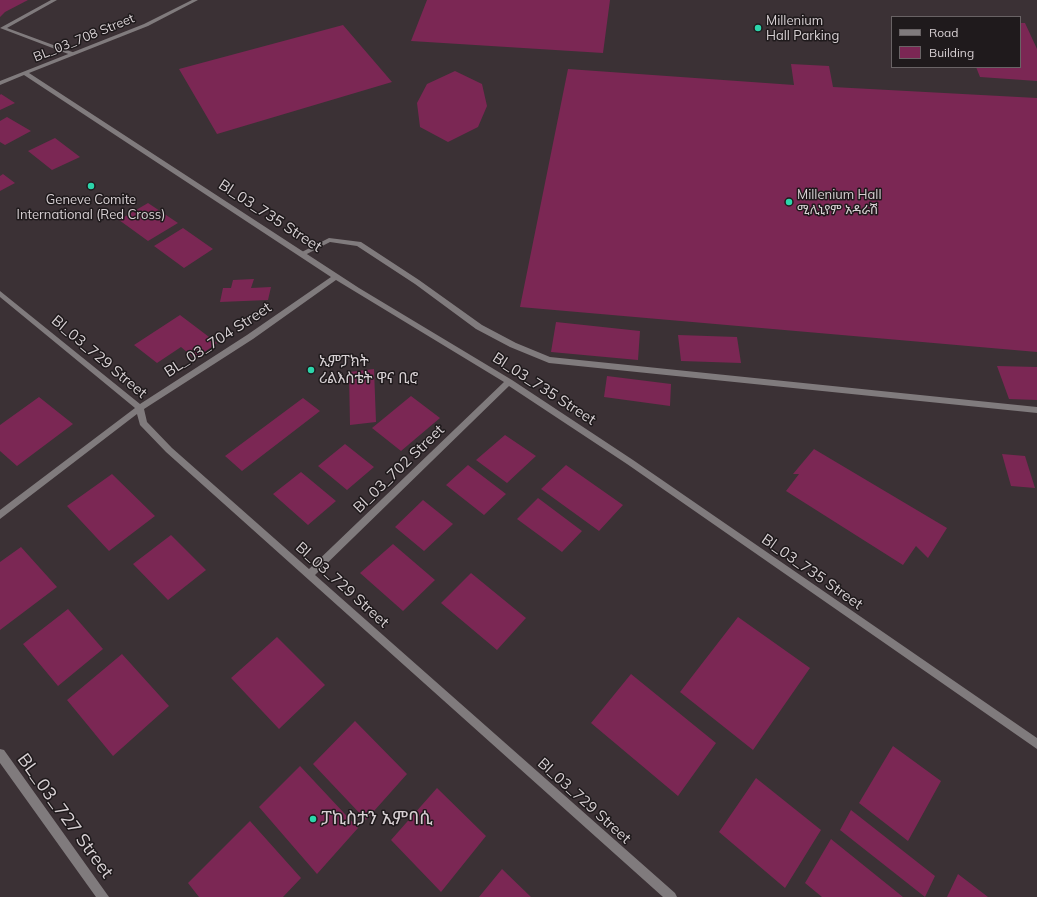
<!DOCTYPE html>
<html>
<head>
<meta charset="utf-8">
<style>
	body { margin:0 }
	#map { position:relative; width:1037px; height:897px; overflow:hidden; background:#3b3135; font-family:Mulish,sans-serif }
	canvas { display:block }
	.legend { position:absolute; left:891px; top:16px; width:130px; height:52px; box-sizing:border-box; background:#1f1a1c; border:1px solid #696365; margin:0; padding:5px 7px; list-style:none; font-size:12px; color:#d7d0d3 }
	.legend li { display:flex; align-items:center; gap:8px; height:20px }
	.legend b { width:20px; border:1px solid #696365 }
</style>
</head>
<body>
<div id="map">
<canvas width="1037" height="897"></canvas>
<ul class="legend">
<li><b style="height:5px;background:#807b7d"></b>Road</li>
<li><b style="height:11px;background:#7b2754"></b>Building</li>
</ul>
</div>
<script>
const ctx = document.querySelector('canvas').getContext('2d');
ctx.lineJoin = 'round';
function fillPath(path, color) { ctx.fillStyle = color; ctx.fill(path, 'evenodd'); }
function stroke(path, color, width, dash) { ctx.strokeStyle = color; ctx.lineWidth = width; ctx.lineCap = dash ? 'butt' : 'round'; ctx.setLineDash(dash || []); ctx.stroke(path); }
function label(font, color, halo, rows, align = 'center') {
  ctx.font = font + ' Mulish,"Noto Sans Ethiopic",sans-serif'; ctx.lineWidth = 3; ctx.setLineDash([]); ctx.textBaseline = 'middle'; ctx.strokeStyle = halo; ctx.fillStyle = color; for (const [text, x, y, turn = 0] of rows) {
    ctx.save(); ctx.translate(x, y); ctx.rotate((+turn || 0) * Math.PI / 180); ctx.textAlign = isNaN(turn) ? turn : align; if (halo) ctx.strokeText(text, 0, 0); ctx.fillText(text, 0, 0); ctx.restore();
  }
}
const building = new Path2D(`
	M0 0H28L5 12 0 17Z
	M427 0H610L603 53 411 41Z
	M1020 23H1025L1037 49V81L980 77 976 67H1020Z
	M343 25 392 82 217 134 179 69Z
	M791 64 829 66 833 87 1037 98V352L520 307 568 69 794 85Z
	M455 71 482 84 487 106 478 127 448 142 420 127 417 103 427 84Z
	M1 94 15 103 0 110V95Z
	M7 117 31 131 5 145 0 142V121Z
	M55 138 80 157 52 170 28 151Z
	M3 174 15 183 0 191V176Z
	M148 203 178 223 148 241 119 220Z
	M183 228 213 249 184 268 154 246Z
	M254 279 251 288 271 287 268 300 220 302 223 288H231L233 280Z
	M180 315 217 343 195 359 181 347 157 363 134 345Z
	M556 322 640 331 638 360 551 352Z
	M678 335 737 337 741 363 681 361Z
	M997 366 1037 367V400L1009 399Z
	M374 369 376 422 350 425 349 372Z
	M607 376 671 384 670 406 604 397Z
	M411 396 440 418 401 451 372 428Z
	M39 397 73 424 17 466 0 451V425Z
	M303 398 320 411 242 471 225 456Z
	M505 435 536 456 507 483 476 460Z
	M345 444 374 467 347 490 318 466Z
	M814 449 947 528 928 558 916 546 903 565 786 491 799 474H793Z
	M1002 454 1025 456 1035 488 1011 486Z
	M468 465 506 494 484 515 446 485Z
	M566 465 623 505 599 531 541 489Z
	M301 472 336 501 308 525 273 494Z
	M112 474 155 516 109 551 67 506Z
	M538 498 582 531 562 552 517 519Z
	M423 500 453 524 424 551 395 527Z
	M171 535 206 570 168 600 133 564Z
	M393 544 435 580 403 611 360 573Z
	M21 547 57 587 0 630V562Z
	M471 573 526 618 497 650 441 603Z
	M68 609 103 649 58 686 23 644Z
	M738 617 810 668 753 750 680 692Z
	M277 637 325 685 279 729 231 678Z
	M122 654 169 706 113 756 67 700Z
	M631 674 716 743 678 796 591 723Z
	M355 721 407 774 366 820 313 764Z
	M893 746 941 781 908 841 859 803Z
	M300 766 358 828 317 874 259 807Z
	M756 778 821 830 785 888 719 832Z
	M437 788 486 836 441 892 391 840Z
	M851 810 935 876 925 897 840 830Z
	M250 821 301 878 283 897H199L188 883Z
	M831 839 903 897H822L805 883Z
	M502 869 531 897H479Z
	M958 874 988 897H947Z`);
const lane = new Path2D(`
	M51 0H57L7 28 75 53V55H71L0 28Z
	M329 238 361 242 419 280 482 325 516 343 550 357 1037 407V413L549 363 510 347 476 329 415 284 357 246 330 242 303 256H301L298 254Z`);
const street = new Path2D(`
	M192 0H198L148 26 29 73 359 288 512 380 633 460 1037 738V749L627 464 509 386 315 575 675 893 677 897H663L166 452 140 425 137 414 0 519V510L135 408 0 297V291L140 404 247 335 331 277 24 75 0 85V81L144 24ZM336 280 504 382 309 569 172 448 147 422 144 409 253 339Z
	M0 749 4 750 109 897H96L0 763Z`);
const markers = [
	[758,28,4,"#2cd5ab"],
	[91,186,4,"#2cd5ab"],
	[789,202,4,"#2cd5ab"],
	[311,370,4,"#2cd5ab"],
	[313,819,4,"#2cd5ab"]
];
const farPoinames = [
	["Millenium",766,21],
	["Hall Parking",766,36],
	["Millenium Hall",797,195],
	["ሚሊኒየም አዳራሽ",797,210],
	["Geneve Comite",91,200,"center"],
	["International (Red Cross)",91,215,"center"]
];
const farStreetnames = [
	["BL_03_708 Street",84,38,-22]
];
const streetNames = [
	["Bl_03_735 Street",270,216,33],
	["BL_03_704 Street",218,340,-33],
	["Bl_03_729 Street",99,357,40],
	["Bl_03_735 Street",544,389,33],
	["Bl_03_702 Street",399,469,-44],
	["Bl_03_735 Street",812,572,35],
	["Bl_03_729 Street",342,585,42],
	["Bl_03_729 Street",584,801,42]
];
const poiNames = [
	["ኢምፓክት",319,361],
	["ሪልእስቴት ዋና ቢሮ",319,378]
];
const nearStreetnames = [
	["BL_03_727 Street",65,816,54]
];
const nearPoinames = [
	["ፓኪስታን ኢምባሲ",321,819]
];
fillPath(building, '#7b2754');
fillPath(lane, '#807b7d');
fillPath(street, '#807b7d');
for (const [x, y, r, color] of markers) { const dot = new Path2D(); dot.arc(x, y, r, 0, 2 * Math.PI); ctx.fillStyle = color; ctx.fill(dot); stroke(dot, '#1f1a1c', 1.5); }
label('13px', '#d7d0d3', '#1f1a1c', farPoinames, 'left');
label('13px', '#d7d0d3', '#1f1a1c', farStreetnames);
label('15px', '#d7d0d3', '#1f1a1c', streetNames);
label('15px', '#d7d0d3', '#1f1a1c', poiNames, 'left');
label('18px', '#d7d0d3', '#1f1a1c', nearStreetnames);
label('18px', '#d7d0d3', '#1f1a1c', nearPoinames, 'left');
</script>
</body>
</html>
